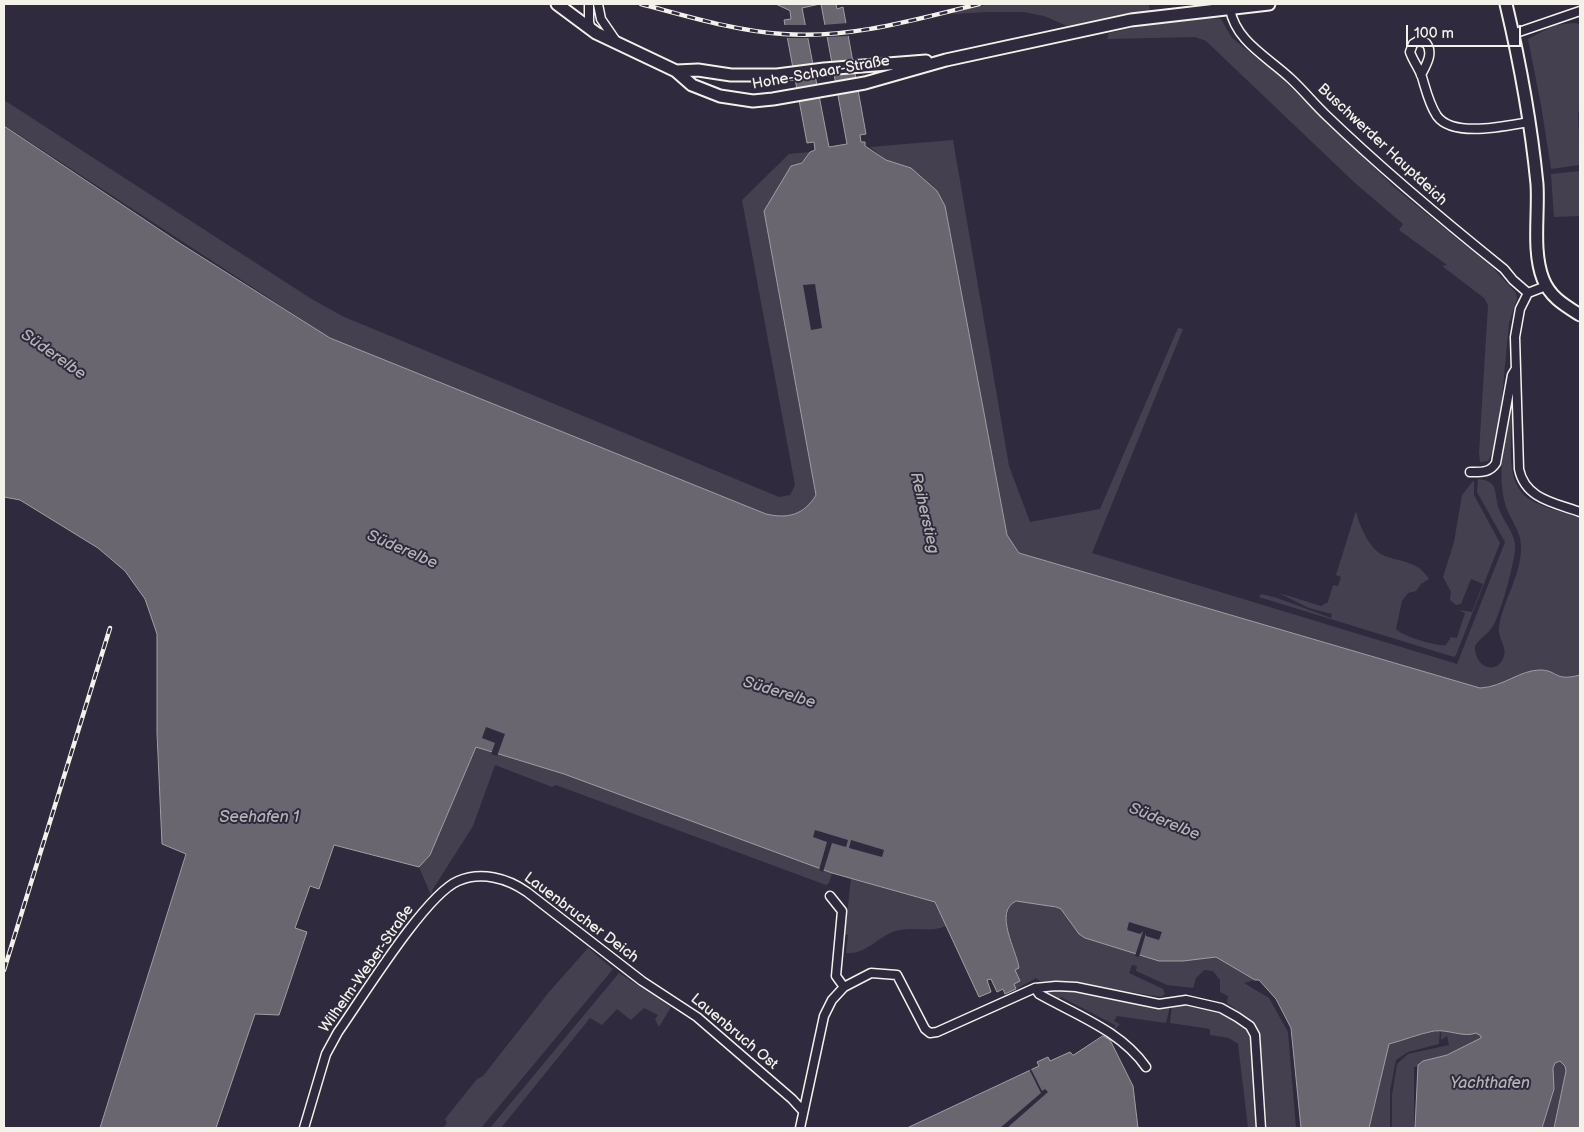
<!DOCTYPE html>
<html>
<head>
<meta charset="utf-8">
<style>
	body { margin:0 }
	#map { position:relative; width:1584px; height:1132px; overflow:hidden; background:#2f2a3d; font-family:"Balsamiq Sans",sans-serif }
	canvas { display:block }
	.frame { position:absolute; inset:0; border:5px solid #f4f1e8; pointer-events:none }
	.scale { position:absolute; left:1406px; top:25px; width:115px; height:22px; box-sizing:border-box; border:2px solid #f4f1e8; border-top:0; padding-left:6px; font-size:15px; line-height:18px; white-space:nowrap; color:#f4f1e8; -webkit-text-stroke:4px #2f2a3d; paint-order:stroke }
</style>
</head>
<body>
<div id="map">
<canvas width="1584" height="1132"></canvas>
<div class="frame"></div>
<div class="scale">100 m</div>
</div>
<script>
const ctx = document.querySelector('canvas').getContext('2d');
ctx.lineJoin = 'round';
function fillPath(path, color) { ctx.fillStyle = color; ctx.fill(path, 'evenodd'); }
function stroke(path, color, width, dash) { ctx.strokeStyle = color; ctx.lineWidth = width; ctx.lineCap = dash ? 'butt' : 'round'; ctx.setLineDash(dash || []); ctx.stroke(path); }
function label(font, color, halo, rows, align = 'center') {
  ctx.font = font + ' "Balsamiq Sans",sans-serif'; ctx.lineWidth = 4; ctx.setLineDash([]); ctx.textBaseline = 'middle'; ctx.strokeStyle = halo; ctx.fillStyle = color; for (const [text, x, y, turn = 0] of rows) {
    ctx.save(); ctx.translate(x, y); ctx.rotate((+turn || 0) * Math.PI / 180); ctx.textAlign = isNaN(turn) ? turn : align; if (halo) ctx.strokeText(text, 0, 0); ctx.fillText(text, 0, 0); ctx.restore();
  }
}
const green = new Path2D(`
	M989 4H1149L1150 13 1072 28 1044 16 1024 12H987L954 14 953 12Z
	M1210 18 1221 19 1232 38 1279 76 1395 188 1492 267 1516 293 1517 299 1509 323 1501 408 1493 451 1488 461 1480 462 1479 453 1488 305 1484 298 1442 266 1447 265 1399 230 1403 224 1355 183 1206 41 1195 37 1107 39 1109 33 1142 26Z
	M1574 23 1580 24V111L1578 112 1580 165 1551 169 1541 105 1528 39 1555 25Z
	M4 100 310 298 342 316 779 497 790 495 795 485 742 200 789 154 810 152 764 211 816 495C804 515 788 519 766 514L330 338 4 125Z
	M953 140 1009 466 1030 522 1100 509 1178 328 1183 329 1092 553 1457 664 1505 542 1477 492 1478 479C1500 481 1493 492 1499 509 1503 521 1513 530 1515 544 1517 556 1500 615 1493 626 1488 634 1480 638 1475 646 1474 668 1498 676 1504 656 1507 646 1497 637 1499 627 1503 601 1520 577 1521 550 1522 536 1515 526 1509 514 1498 490 1501 461 1506 436 1507 429 1508 419 1512 415 1512 441 1504 483 1529 499 1544 508 1564 512 1580 518V675C1554 683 1558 670 1540 670 1520 670 1503 688 1480 688L1020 553 1007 535 945 206 911 169 886 160 870 147Z
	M1580 171V216L1554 217 1551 174Z
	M1474 480V495L1500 543 1456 655 1454 657 1259 597 1261 594 1277 598 1331 618 1332 614 1309 608 1279 593 1321 606 1328 602 1333 585 1338 586 1341 577 1336 575 1356 511C1359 525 1370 551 1385 556 1402 562 1419 562 1429 579L1421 584 1416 591 1408 593 1402 601 1396 629C1402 636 1437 647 1446 645L1451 637 1457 638 1465 613 1458 610 1472 612 1483 584 1471 579 1461 604 1456 605 1450 600 1451 592 1443 577 1454 542 1462 495Z
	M476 747 564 774 832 873 829 883 826 885 556 785 552 787 495 765 473 826 433 889 431 895 419 867 430 855Z
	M851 878 935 902 946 926C930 933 916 927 900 930 880 933 868 955 846 953L848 935 845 934Z
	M1024 900 1061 909 1079 934 1085 938 1159 961 1216 957 1255 980 1244 983 1269 998 1288 1032 1296 1128H1267L1260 1034 1254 1023 1227 1003 1228 996 1220 992V980L1213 971 1204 970 1196 978 1193 988 1167 985 1136 971 1137 966 1132 965 1129 973 1163 989 1165 994 1161 997 1070 982 1040 981 1036 978 1016 989 1014 984V970L1019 968C1016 944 999 929 1011 903Z
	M588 948 613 969 481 1128H443L447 1123 445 1119 477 1079 483 1076 549 992Z
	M619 973 671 1007 659 1027 655 1019 658 1015 644 1008 631 1020 617 1009 602 1025 590 1018 501 1128H490Z
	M1042 990 1075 991 1170 1006 1166 1023 1117 1016 1114 1021 1120 1024 1114 1030 1115 1025 1061 997 1059 1000Z
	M1182 1003C1206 1008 1242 1012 1252 1038L1258 1128H1248L1238 1044 1229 1038 1210 1035V1029L1170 1023 1172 1005Z
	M1436 1031H1440L1439 1044 1408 1052 1396 1060 1390 1091V1128H1369L1389 1044Z
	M1441 1031C1450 1032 1469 1036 1476 1033L1481 1035V1038L1444 1061 1414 1067V1128H1392V1095L1397 1064 1408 1054 1449 1045 1447 1036 1441 1040Z
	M1560 1061 1566 1066V1071L1554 1128H1542L1554 1090 1553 1068 1555 1063Z`);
const water = new Path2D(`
	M776 4H820L802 8 829 147 847 144 821 4H836L837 9 843 7 866 134 860 135 861 142H865V146L886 160 911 168 937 191 945 206 1007 535 1019 553 1480 688C1503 687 1520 670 1540 670 1558 670 1554 682 1580 675V1128H1554L1566 1071 1565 1066 1560 1061 1555 1063 1553 1068 1554 1089 1542 1128H1415L1418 1065 1423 1061 1447 1055 1481 1038V1036L1476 1033C1464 1038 1448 1029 1434 1031 1419 1034 1404 1040 1389 1044L1369 1128H1301L1291 1028 1276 999 1259 980H1255L1216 957 1183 961H1159L1085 938 1079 934 1061 909 1056 907 1016 901C993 912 1017 951 1019 968L1015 970 1020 981 1014 984 1016 989 1005 994 1003 989 997 992 991 979 987 980 991 992 979 997 935 902 832 873 564 774 476 747 430 855 419 867 334 845 319 889 310 886 295 928 307 932 279 1015 255 1014 216 1128H100L186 854 162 844 157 733V634L145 599 125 571 98 548 20 500 4 497V126L181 244 330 338 766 514C788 519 804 515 816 495L764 211 791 166 802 163 810 152 815 150 814 142 807 143 784 20 791 19 790 11Z
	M1103 1036 1110 1040 1133 1086 1138 1128H907L1039 1066 1037 1062 1048 1057 1050 1061 1070 1052 1073 1055Z`);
const pier = new Path2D(`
	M848 23 849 36 825 37 823 25Z
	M784 25H809L812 38H785Z
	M815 284 822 328 811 330 803 285Z
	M486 727 505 734 497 756 491 754 495 743 482 738Z
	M815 830 848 840 846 847 832 843 823 872 819 870 827 842 813 837Z
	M851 840 884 850 882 857 849 848Z
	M1129 922 1162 932 1159 940 1146 936V933L1139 957 1135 956 1143 931 1140 934 1127 930Z
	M1028 1067H1030L1042 1091 1045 1089 1048 1092 1007 1128H1000L1041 1093Z`);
const street = new Path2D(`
	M589 4V22L591 29
	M598 4 601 19 616 41
	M1230 9C1236 42 1268 57 1291 79 1304 91 1315 105 1328 117 1384 171 1443 220 1504 269L1513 280 1528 293
	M1513 34 1580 11
	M1421 75C1426 65 1434 53 1426 43L1418 41 1413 44 1410 52C1413 61 1419 68 1422 77 1426 90 1429 104 1437 116 1453 138 1505 126 1529 122
	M1546 286 1528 293 1520 309 1515 337 1519 469C1525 499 1555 503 1580 512
	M1470 472C1481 472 1490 473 1496 463L1512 375 1515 370
	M830 896 842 911 836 976 844 987
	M1035 988 1039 994C1076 1015 1121 1031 1146 1067
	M304 1128 326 1054 338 1032C362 998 425 895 458 881 481 871 507 878 527 892L642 981 697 1017 792 1099 803 1111
	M800 1128 824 1016 832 1000 844 987 871 973 897 975 925 1029 930 1033 937 1032 1035 988 1056 986 1076 987 1159 1004 1186 1000 1221 1008 1237 1017 1250 1026 1255 1035 1261 1128`);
const secondary = new Path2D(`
	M557 4 596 33 676 71 692 85 720 96 753 101 773 99 865 83 946 60 1131 20 1269 4
	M1506 4C1520 63 1531 123 1537 184 1539 213 1532 251 1543 279 1550 297 1564 305 1580 315
	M676 71 698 70 731 75H777L824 69 926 61`);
const rail = new Path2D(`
	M641 4C687 16 735 31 783 34 850 39 914 20 979 4
	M4 970 110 628`);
const streetNames = [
	["Hohe-Schaar-Straße",821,73,-10],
	["Buschwerder Hauptdeich",1382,145,43],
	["Lauenbrucher Deich",581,918,37],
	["Wilhelm-Weber-Straße",367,969,-55],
	["Lauenbruch Ost",734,1032,40]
];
const waterNames = [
	["Süderelbe",53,355,35],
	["Reiherstieg",924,513,77],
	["Süderelbe",402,550,23],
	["Süderelbe",779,693,17],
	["Seehafen 1",259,818],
	["Süderelbe",1164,822,22],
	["Yachthafen",1490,1084]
];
fillPath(green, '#454050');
fillPath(water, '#6a6670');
stroke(water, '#a19ea0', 1);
fillPath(pier, '#2f2a3d');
stroke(street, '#f4f1e8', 11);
stroke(secondary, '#f4f1e8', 15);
stroke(street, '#2f2a3d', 8);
stroke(secondary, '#2f2a3d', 11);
stroke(rail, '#f4f1e8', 4.5);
stroke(rail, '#2f2a3d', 2.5, [8]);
label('15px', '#f4f1e8', '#2f2a3d', streetNames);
label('italic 16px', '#b6b2b2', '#2f2a3d', waterNames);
</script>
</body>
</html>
